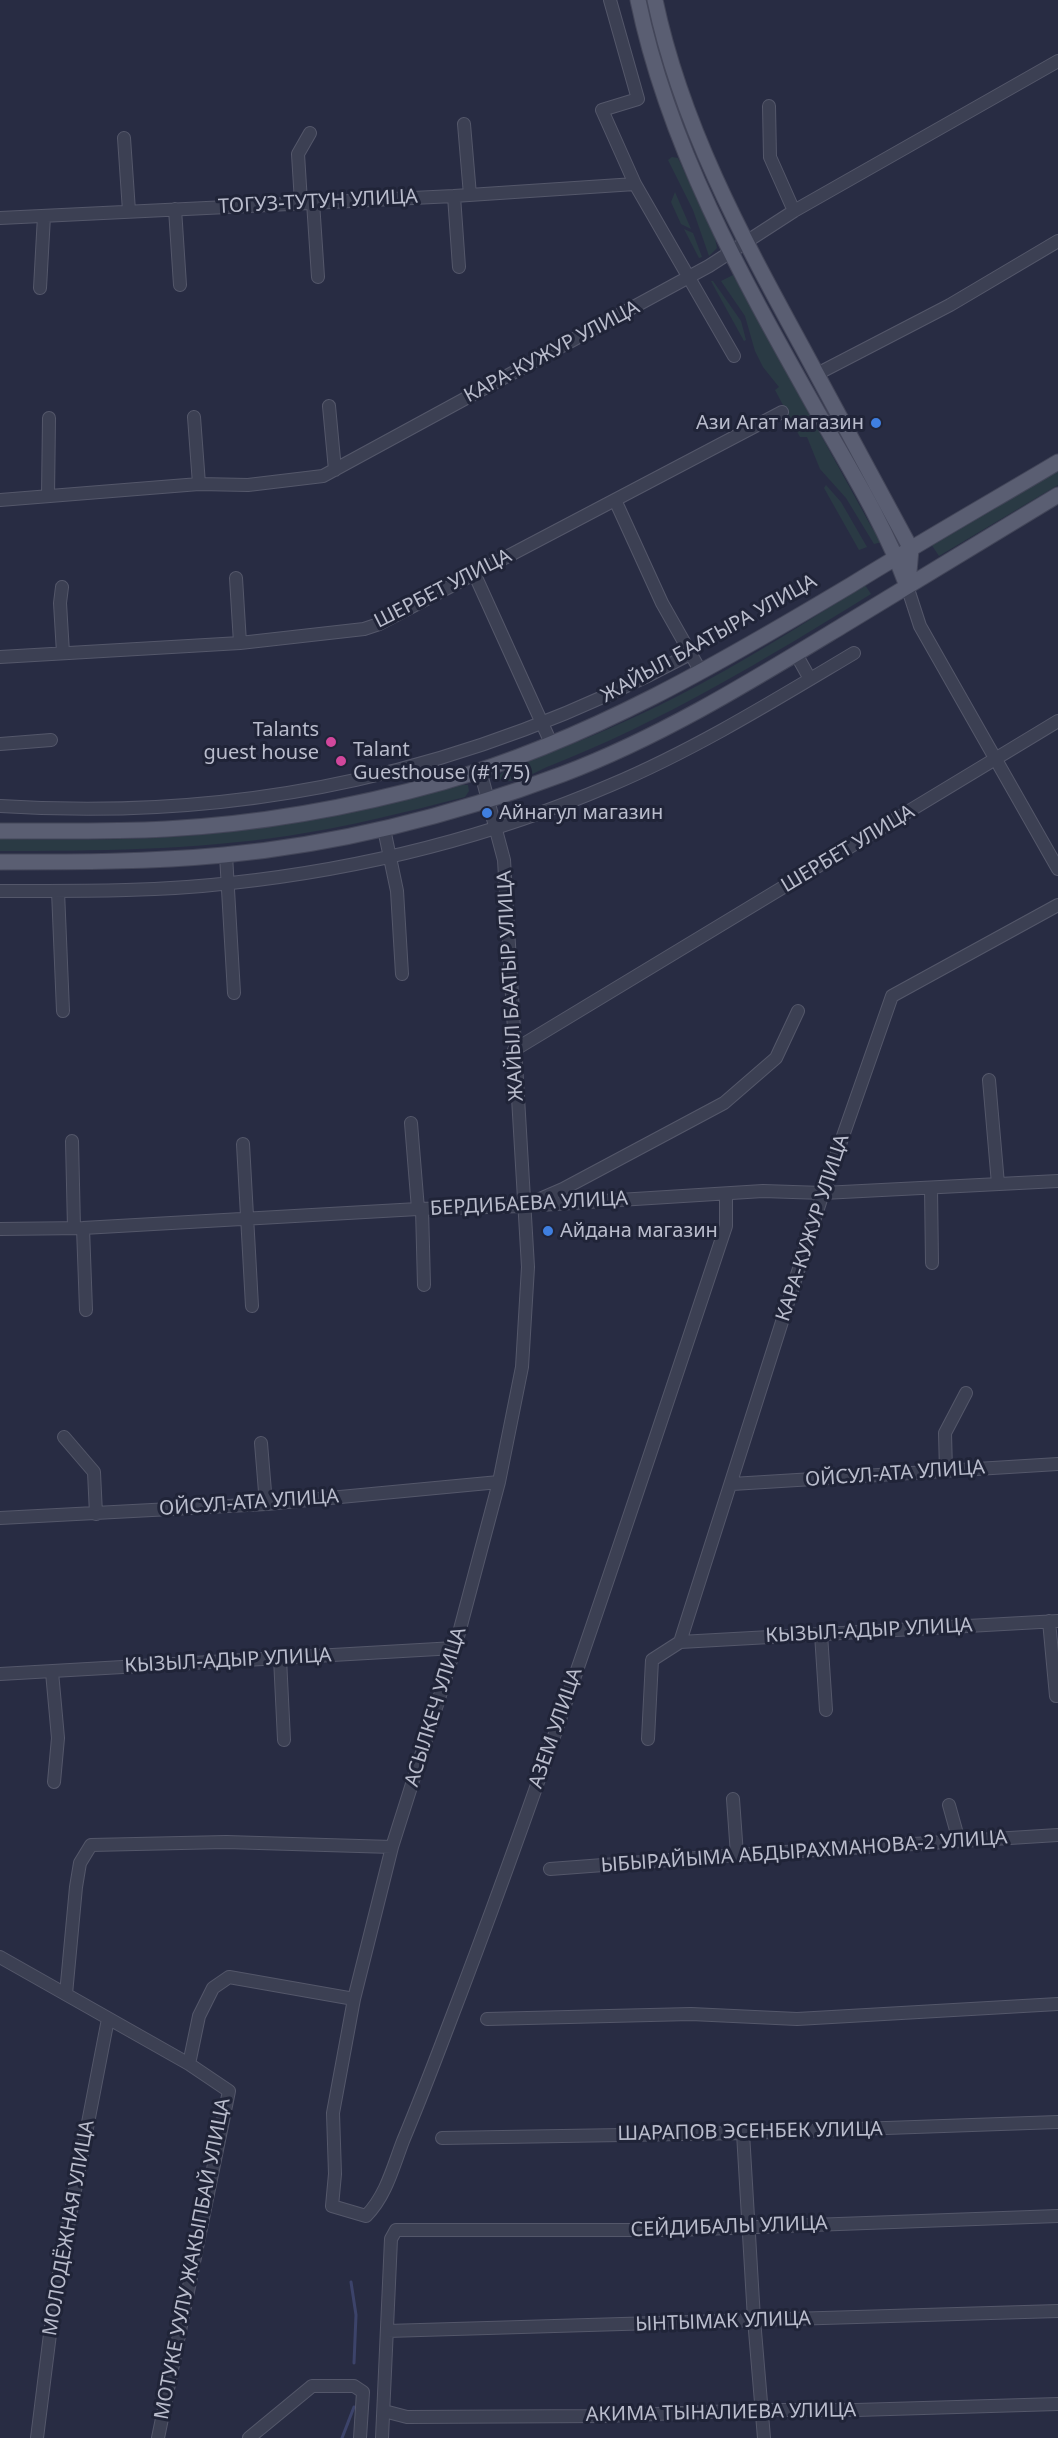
<!DOCTYPE html>
<html>
<head>
<meta charset="utf-8">
<style>
	body { margin:0 }
	canvas { display:block; background:#282c43 }
</style>
</head>
<body>
<canvas width="1058" height="2438"></canvas>
<script>
const ctx = document.querySelector('canvas').getContext('2d');
ctx.lineJoin = 'round';
function fillPath(path, color) { ctx.fillStyle = color; ctx.fill(path, 'evenodd'); }
function stroke(path, color, width, dash) { ctx.strokeStyle = color; ctx.lineWidth = width; ctx.lineCap = dash ? 'butt' : 'round'; ctx.setLineDash(dash || []); ctx.stroke(path); }
function label(font, color, halo, rows, align = 'center') {
  ctx.font = font + ' "Noto Sans",sans-serif'; ctx.lineWidth = 6; ctx.setLineDash([]); ctx.textBaseline = 'middle'; ctx.strokeStyle = halo; ctx.fillStyle = color; for (const [text, x, y, turn = 0] of rows) {
    ctx.save(); ctx.translate(x, y); ctx.rotate((+turn || 0) * Math.PI / 180); ctx.textAlign = isNaN(turn) ? turn : align; if (halo) ctx.strokeText(text, 0, 0); ctx.fillText(text, 0, 0); ctx.restore();
  }
}
const green = new Path2D(`
	M672 157 678 158 715 238 717 248 709 256 693 210 668 160Z
	M675 192 691 229 681 224 671 202Z
	M684 229 693 233 702 257 699 258Z
	M733 275 872 528 882 542 874 544 846 498 820 469 807 437H800L775 390 779 387 763 367 755 351 745 316 721 281Z
	M711 281H713L741 321 746 340 744 341Z
	M1058 470V485L939 556 931 544Z
	M826 485 841 502 867 547 859 550 824 488Z
	M865 585 871 594C766 659 662 722 547 767 535 772 513 786 500 779L499 776 503 772C562 748 620 726 676 697 741 664 803 624 865 585Z
	M459 785H468L469 791 465 797C406 812 347 827 287 836 191 850 96 851 0 851V839C78 840 159 841 237 831 312 822 386 806 459 785Z`);
const stream = new Path2D(`
	M351 2282 356 2315 354 2363
	M342 2438 354 2407`);
const minor = new Path2D(`
	M610 0 638 99 602 110 635 184 734 356
	M769 106 770 157 794 211
	M464 124 470 195
	M124 138 129 211
	M454 196 459 267
	M301 202 298 154 310 133
	M313 202 318 277
	M175 209 180 285
	M0 218 454 196 635 184
	M40 288 44 216
	M817 374 950 305 1058 241
	M329 406 335 470
	M194 417 199 484
	M48 496 49 418
	M0 500 199 484 248 485 323 476 709 266 794 211 1058 61
	M615 500 662 603 701 672
	M474 573 551 743
	M236 578 240 643
	M907 586 920 626 1058 869
	M62 587 60 603 63 653
	M796 654 810 679
	M0 657 240 643 364 629 379 624 782 412
	M0 744 51 740
	M480 770 504 860 528 1267 522 1367 499 1482 455 1648 392 1847 354 1999 333 2113 335 2174 332 2206 366 2216C386 2196 393 2167 403 2141 418 2105 432 2069 446 2032 548 1767 636 1496 726 1226V1194
	M0 806C247 822 472 771 690 654
	M384 829 397 891 402 974
	M226 855 234 993
	M0 891C77 891 154 892 231 883 361 869 490 837 611 785 696 749 775 700 854 653
	M58 891 63 1011
	M514 1050 1058 721
	M989 1080 998 1184
	M411 1123 418 1209
	M72 1141 74 1228
	M243 1144 252 1306
	M931 1188 932 1263
	M533 1202 563 1189 724 1103 776 1058 798 1011
	M422 1209 424 1285
	M83 1228 86 1310
	M0 1229 83 1228 418 1209 523 1206 763 1191 823 1193 1058 1181
	M64 1437 94 1472 96 1514
	M261 1443 266 1504
	M946 1471 945 1433 966 1393
	M732 1484 1058 1464
	M0 1518 266 1504 499 1482
	M1049 1621 1056 1696
	M821 1634 826 1710
	M680 1642 823 1193 892 996 1058 905
	M680 1642 1058 1621
	M280 1658 284 1740
	M52 1672 58 1738 54 1782
	M0 1674 455 1648
	M648 1739 652 1660 680 1642
	M733 1799 737 1855
	M949 1805 959 1841
	M550 1869 737 1855 1058 1835
	M0 1957 189 2064 229 2091 158 2438
	M66 1994 76 1887 80 1863 91 1845 226 1842 392 1847
	M487 2019 691 2014 797 2019 1058 2004
	M189 2064 199 2016 213 1988 229 1977 354 1999
	M743 2133 754 2319 764 2438
	M442 2138 743 2133 1058 2122
	M387 2331 1058 2311
	M384 2411 407 2417 603 2416 761 2410H856L1058 2404
	M37 2438 55 2294 108 2019
	M249 2438 312 2386H354L363 2392 360 2438
	M382 2438 391 2239 396 2230H675L1058 2216`);
const major = new Path2D(`
	M638 0C668 145 741 276 813 404 846 463 884 522 907 586
	M655 0C681 124 741 235 801 345 838 413 875 481 911 549L908 583
	M0 831C55 831 111 832 166 829 260 824 354 807 443 782 589 740 722 662 851 585 919 543 989 503 1058 462
	M0 862C75 862 149 862 224 855 340 844 454 815 563 774 661 737 753 680 842 626 914 582 986 538 1058 495`);
const markers = [
	[876,423,6,"#3f7fe0"],
	[331,742,6,"#d1479c"],
	[341,761,6,"#d1479c"],
	[487,813,6,"#3f7fe0"],
	[548,1231,6,"#3f7fe0"]
];
const streetNames = [
	["ТОГУЗ-ТУТУН УЛИЦА",318,202,-3],
	["КАРА-КУЖУР УЛИЦА",552,352,-28],
	["ШЕРБЕТ УЛИЦА",443,589,-27],
	["ЖАЙЫЛ БААТЫРА УЛИЦА",709,639,-29],
	["ШЕРБЕТ УЛИЦА",848,849,-31],
	["ЖАЙЫЛ БААТЫР УЛИЦА",511,986,-93],
	["БЕРДИБАЕВА УЛИЦА",529,1204,-3],
	["КАРА-КУЖУР УЛИЦА",813,1228,-72],
	["ОЙСУЛ-АТА УЛИЦА",895,1474,-4],
	["ОЙСУЛ-АТА УЛИЦА",249,1503,-4],
	["КЫЗЫЛ-АДЫР УЛИЦА",869,1631,-3],
	["КЫЗЫЛ-АДЫР УЛИЦА",228,1661,-3],
	["АСЫЛКЕЧ УЛИЦА",436,1707,-73],
	["АЗЕМ УЛИЦА",556,1728,-71],
	["ЫБЫРАЙЫМА АБДЫРАХМАНОВА-2 УЛИЦА",804,1852,-4],
	["ШАРАПОВ ЭСЕНБЕК УЛИЦА",750,2132,-1],
	["СЕЙДИБАЛЫ УЛИЦА",729,2227,-2],
	["МОЛОДЁЖНАЯ УЛИЦА",69,2228,-80],
	["МОТУКЕ УУЛУ ЖАКЫПБАЙ УЛИЦА",193,2259,-79],
	["ЫНТЫМАК УЛИЦА",723,2322,-2],
	["АКИМА ТЫНАЛИЕВА УЛИЦА",721,2413,-1]
];
const poiNames = [
	["Ази Агат магазин",864,423,"right"],
	["Talants",319,730,"right"],
	["guest house",319,753,"right"],
	["Talant",353,750],
	["Guesthouse (#175)",353,773],
	["Айнагул магазин",499,813],
	["Айдана магазин",560,1231]
];
fillPath(green, '#2a3a44');
stroke(stream, '#3c436a', 3);
stroke(minor, '#54576a', 14);
stroke(major, '#434659', 17);
stroke(minor, '#3c4053', 12);
stroke(major, '#5a5e72', 15);
for (const [x, y, r, color] of markers) { const dot = new Path2D(); dot.arc(x, y, r, 0, 2 * Math.PI); ctx.fillStyle = color; ctx.fill(dot); stroke(dot, '#202438', 2); }
label('20px', '#b9bccc', '#202438', streetNames);
label('20px', '#b9bccc', '#202438', poiNames, 'left');
</script>
</body>
</html>
